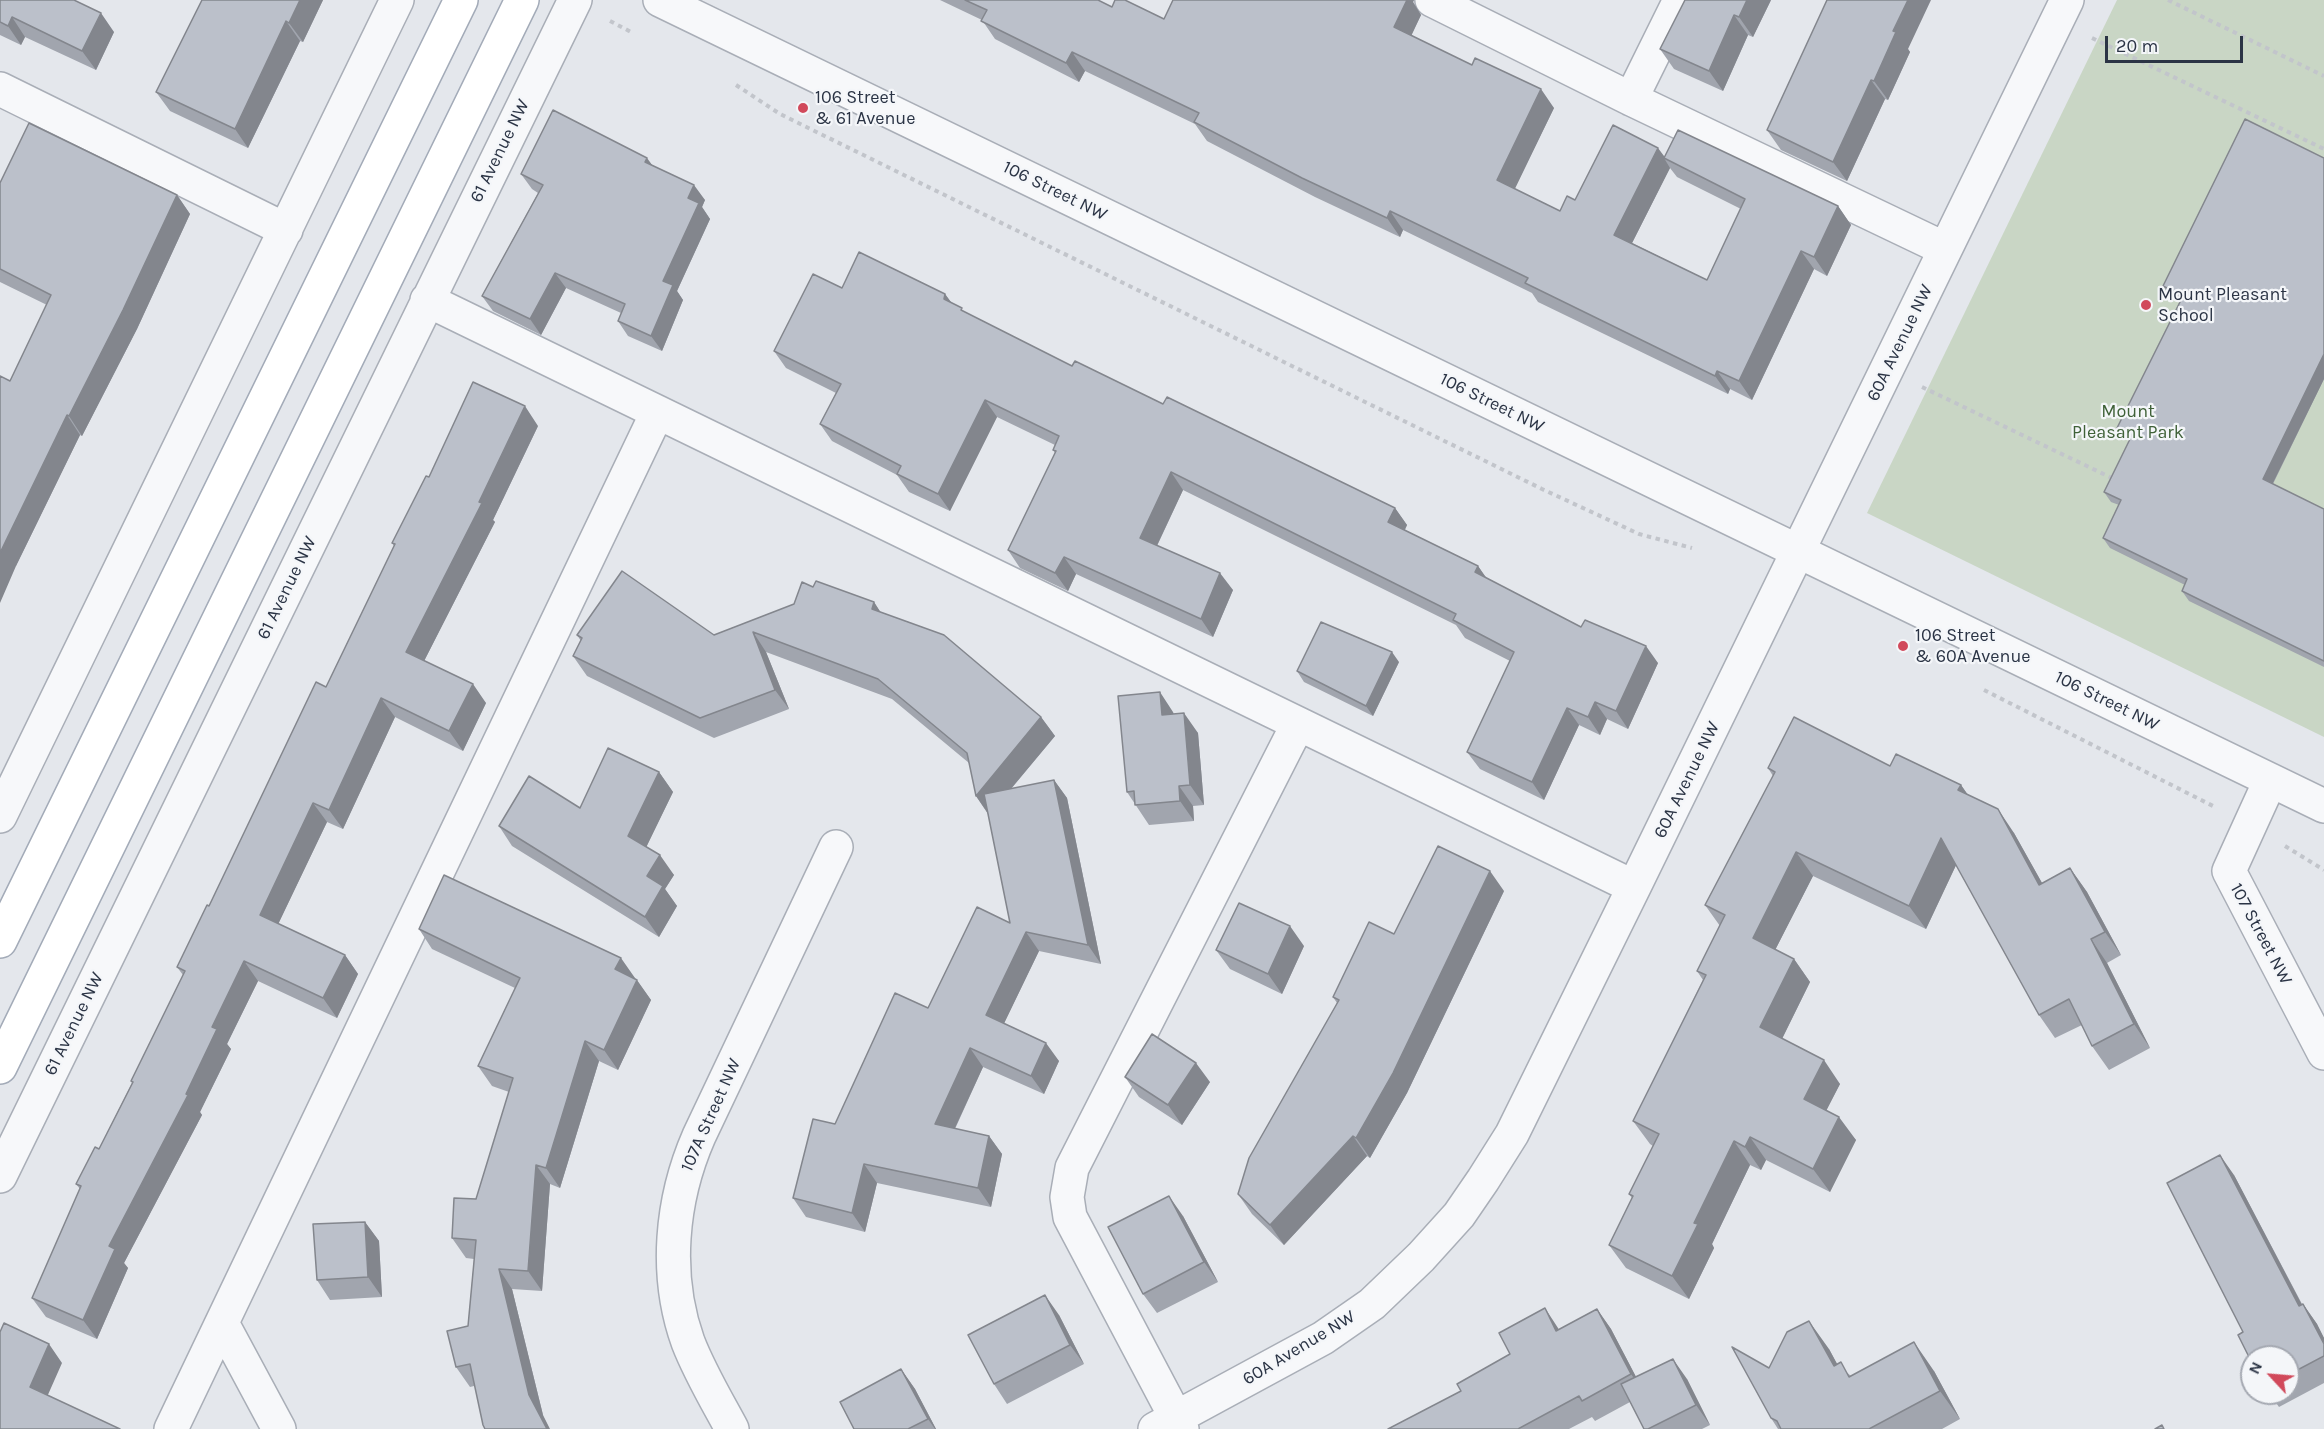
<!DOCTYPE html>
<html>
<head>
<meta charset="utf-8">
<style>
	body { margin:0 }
	#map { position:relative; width:2324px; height:1429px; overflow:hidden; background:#e4e7ec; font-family:Karla,sans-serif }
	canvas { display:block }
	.north { position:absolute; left:2240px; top:1345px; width:60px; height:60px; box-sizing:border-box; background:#f4f6f9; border:2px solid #a4a8b1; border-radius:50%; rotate:296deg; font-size:16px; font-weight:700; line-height:24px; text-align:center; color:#2b3445 }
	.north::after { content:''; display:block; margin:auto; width:21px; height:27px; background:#d1495b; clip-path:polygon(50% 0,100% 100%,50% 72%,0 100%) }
	.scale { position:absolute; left:2105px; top:36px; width:138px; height:27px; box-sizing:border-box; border:3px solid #2b3445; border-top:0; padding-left:8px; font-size:18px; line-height:21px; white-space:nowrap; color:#2b3445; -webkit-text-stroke:4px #f4f6f9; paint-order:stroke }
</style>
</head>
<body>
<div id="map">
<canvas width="2324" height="1429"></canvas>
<div class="north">N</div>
<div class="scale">20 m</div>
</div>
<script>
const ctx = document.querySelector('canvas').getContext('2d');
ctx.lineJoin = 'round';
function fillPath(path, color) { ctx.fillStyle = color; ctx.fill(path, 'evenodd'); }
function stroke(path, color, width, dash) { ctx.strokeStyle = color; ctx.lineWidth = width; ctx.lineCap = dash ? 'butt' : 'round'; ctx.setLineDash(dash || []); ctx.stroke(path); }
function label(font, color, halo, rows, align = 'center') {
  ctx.font = font + ' Karla,sans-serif'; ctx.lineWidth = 4.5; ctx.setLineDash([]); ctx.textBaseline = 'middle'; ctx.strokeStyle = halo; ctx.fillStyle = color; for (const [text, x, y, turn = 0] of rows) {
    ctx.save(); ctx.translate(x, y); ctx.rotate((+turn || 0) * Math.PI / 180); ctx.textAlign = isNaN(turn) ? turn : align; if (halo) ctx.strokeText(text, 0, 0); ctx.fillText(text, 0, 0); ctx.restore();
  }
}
const green = new Path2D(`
	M2117 0H2324V737L1867 513Z`);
const path = new Path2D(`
	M2168 0 2324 76
	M610 21 633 33
	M2092 38 2324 149
	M736 85 780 114 1542 489 1639 534 1692 548
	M1922 387 2116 480
	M1984 690 2213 806
	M2285 846 2324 870`);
const minor = new Path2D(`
	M660 0 2324 806
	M1432 0 1631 99 1945 249
	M0 89 286 230
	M1631 99 1680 0
	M427 300 1634 887
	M2270 781 2229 871 2324 1053
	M0 816 397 0
	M0 1176 575 0
	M222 1323 279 1429
	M171 1429 657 413
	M732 1429C717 1401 700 1373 688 1342 664 1275 671 1200 699 1136L836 847
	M1155 1429 1323 1338 1372 1304 1421 1257 1459 1215 1483 1180 1512 1134 1634 887 2067 0
	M1182 1429 1070 1217 1067 1197 1072 1168 1298 724`);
const major = new Path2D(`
	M0 941 461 0
	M0 1067 522 0`);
const wall = new Path2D(`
	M0 0 114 32 96 70 25 37 21 45 0 35Z
	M202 0H323L303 42 300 41 248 148 170 111 156 92Z
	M940 0H1098L1112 7 1164 19 1173 0H1414L1413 2 1421 15 1411 35 1554 108 1514 189 1560 211 1575 200 1664 157 1838 206 1851 225 1827 276 1814 269 1752 400 1730 389 1728 394 1538 302 1532 293 1403 230 1400 237 1315 197 1207 141 1195 124 1085 71 1079 82 995 39 982 20ZM1670 168 1677 177 1741 209 1707 280 1632 243Z
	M1771 0 1753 37 1748 35 1723 91 1674 69 1660 49Z
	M1908 49 1910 52 1888 100 1885 99 1847 181 1781 150 1767 130Z
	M2245 119 2324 379 2273 484 2324 509V667L2189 601 2182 591 2185 585 2110 548 2103 538 2119 505 2111 502 2104 492 2130 441 2124 438 2117 428 2180 301 2170 296 2163 286Z
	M652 165 705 200 702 207 710 219 677 291 683 300 662 351 628 336 618 321 621 313 566 288 541 335 493 311 482 296 538 193 532 189 521 174Z
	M0 183 177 195 190 214 137 329 82 436 80 435 16 566 10 381 47 305 0 282Z
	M842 288 945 294 951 302 965 312 1072 366 1163 404 1395 508 1407 525 1405 530 1478 566 1486 578 1581 627 1658 663 1628 729 1607 719 1600 735 1579 725 1544 800 1480 769 1467 752 1510 661 1465 638 1456 625 1183 490 1157 546 1233 590 1213 637 1076 574 1068 591 1020 568 1008 550 1055 453 1053 450 1055 445 997 417 950 511 909 492 897 475 832 441 820 424 836 393 786 368 774 351Z
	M538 426 493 520 495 522 424 661 486 703 463 751 395 717 343 829 327 822 278 924 345 955 358 974 337 1018 258 981 227 1044 231 1049 200 1112 202 1115 124 1263 128 1268 97 1339 46 1317 32 1298 80 1189 76 1184 99 1149 132 1083 131 1081 183 975 177 967 326 687 394 546 392 543 429 477Z
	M813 587 874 602 880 612 1041 717 1055 736 1011 789 1054 780 1067 798 1101 964 1039 951 1004 1023 1059 1061 1044 1094 983 1067 955 1129 989 1136 1002 1154 991 1207 877 1183 865 1232 806 1217 793 1198 835 1124 928 1008 1010 923 988 814 976 796 969 763 892 699 766 652 789 709 714 738 587 676 573 656 581 641 577 635H714L794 604Z
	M1399 662 1373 716 1304 682 1297 671Z
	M1173 712 1174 714 1198 733 1204 805 1193 806 1194 821 1149 825 1127 792Z
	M1890 766 1961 785 1968 795 2014 833 2042 883 2070 868 2087 892 2121 955 2107 963 2150 1048 2109 1070 2092 1046 2082 1025 2055 1038 2039 1015 1956 865 1926 929 1813 876 1775 950 1794 959 1810 982 1782 1039 1840 1084 1826 1110 1856 1140 1830 1192 1766 1160 1761 1170 1750 1165 1712 1244 1714 1248 1689 1299 1626 1268 1609 1245 1632 1198 1629 1194 1653 1146 1650 1144 1633 1121 1703 980 1697 971 1720 926 1705 905 1773 776 1768 768Z
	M659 772 673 792 646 847 674 875 665 889 677 906 659 937 512 846 499 826 580 808Z
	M1504 891 1407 1093 1370 1158 1367 1156 1284 1245 1252 1214 1238 1194 1337 1003 1333 997 1394 934Z
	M419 929 635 978 651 1000 618 1070 599 1061 560 1188 550 1184 542 1291 512 1289 543 1415 474 1386 470 1387 456 1367 468 1326 474 1259 466 1258 452 1238 476 1199 509 1092 492 1086 478 1066 515 988 432 949Z
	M1304 946 1282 994 1230 969 1216 950Z
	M1125 1077 1210 1082 1182 1125 1139 1097Z
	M2234 1175 2302 1304H2303L2317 1324 2324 1338V1383L2279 1407 2269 1393H2288V1357L2243 1332Z
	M1183 1216 1218 1282 1157 1313 1143 1294Z
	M365 1222 379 1241 382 1297 330 1300 317 1280Z
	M1597 1309 1611 1329 1636 1377 1687 1379 1710 1425 1702 1429H1644L1630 1402 1595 1421 1592 1417 1569 1429H1388L1461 1391 1559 1330Z
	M1059 1315 1084 1364 1007 1404 994 1384Z
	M1829 1349 1837 1364 1851 1376 1934 1371 1960 1419 1942 1429H1778L1771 1418Z
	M901 1369 915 1389 936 1429H854Z`);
const shadedWall = new Path2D(`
	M300 0H323L303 42 289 23Z
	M1407 0H1414L1413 2 1421 15 1407 45 1394 27Z
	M1747 0H1771L1753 37 1739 17Z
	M1908 0H1931L1908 49 1910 52 1888 100 1874 81 1893 31Z
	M101 13 114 32 96 70 82 51Z
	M1734 15 1748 35 1723 91 1709 71Z
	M12 17 25 37 21 45 8 26Z
	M286 21 300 41 248 148 235 129Z
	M1072 52 1085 71 1079 82 1066 63Z
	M1871 80 1885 99 1847 181 1833 162Z
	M1541 89 1554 108 1510 199 1497 180Z
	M1658 148 1667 160 1664 158 1670 168 1627 253 1614 235Z
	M647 158 658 173 645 162Z
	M694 185 705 200 702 207 710 219 677 291 683 300 662 351 651 336 663 281 688 198Z
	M177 195 190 214 137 329 82 436 69 416Z
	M1838 206 1851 225 1827 276 1814 257Z
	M1390 211 1403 230 1400 237 1387 218Z
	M1801 251 1814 269 1752 400 1739 381Z
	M555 273 566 288 541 335 530 319Z
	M945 294 958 312 944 299Z
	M2324 354V379L2270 489 2263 479Z
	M1717 371 1730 389 1728 394 1715 376Z
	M985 400 997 417 950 511 938 494Z
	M525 406 538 426 493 520 495 522 419 671 406 652 479 502Z
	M67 415 80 435 16 566 0 603V553Z
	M1171 472 1183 490 1152 556 1140 538Z
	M1395 508 1407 525 1400 539 1388 522Z
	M1064 557 1076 574 1068 591 1055 573Z
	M1478 566 1490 583 1475 572Z
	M1220 573 1233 590 1213 637 1201 619Z
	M874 602 887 622 872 609Z
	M753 632 766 652 789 709 775 690Z
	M1646 646 1658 663 1628 729 1616 711Z
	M1392 652 1399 662 1373 716 1366 706Z
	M473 684 486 703 463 751 449 731Z
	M1160 692 1173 712 1176 735 1162 715Z
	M381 698 395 717 343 829 329 810Z
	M1595 702 1607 719 1600 735 1588 717Z
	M1567 708 1579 725 1544 800 1532 782Z
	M1184 713 1198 733 1204 805 1190 785Z
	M1041 717 1055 736 989 815 976 796Z
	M659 772 673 792 642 856 628 836Z
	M1054 780 1067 798 1101 964 1088 945Z
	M1961 785 1977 808 1958 790Z
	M1179 786 1193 806 1194 821 1180 801Z
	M313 803 327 822 273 935 260 915Z
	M1998 809 2014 833 2056 908 2039 885Z
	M1941 838 1958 861 1926 929 1909 906Z
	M1796 852 1813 876 1769 962 1753 938Z
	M660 855 674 875 665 889 677 906 659 937 645 917 647 876Z
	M2070 868 2087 892 2121 955 2105 932Z
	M1490 871 1504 891 1407 1093 1370 1158 1356 1138Z
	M1290 926 1304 946 1282 994 1268 974Z
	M1026 932 1039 951 999 1034 986 1015Z
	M2091 939 2107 963 2150 1048 2134 1024Z
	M345 955 358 974 337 1018 323 998Z
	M621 958 635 978 629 989 615 969Z
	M1794 959 1810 982 1776 1051 1760 1027Z
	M244 961 258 981 227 1044 231 1049 200 1112 202 1115 124 1263 128 1268 97 1339 83 1320 109 1246 186 1094 212 1027Z
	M637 980 651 1000 618 1070 604 1050Z
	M585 1041 599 1061 560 1188 546 1168Z
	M1046 1043 1059 1061 1044 1094 1031 1076Z
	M970 1048 983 1067 948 1143 935 1124Z
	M1824 1060 1840 1084 1820 1123 1804 1099Z
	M1196 1063 1210 1082 1182 1125 1168 1105Z
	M1839 1117 1856 1140 1830 1192 1813 1169Z
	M989 1136 1002 1154 991 1207 978 1188Z
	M1353 1136 1367 1156 1284 1245 1270 1225Z
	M1750 1137 1766 1160 1761 1170 1745 1147Z
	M1734 1141 1750 1165 1712 1244 1714 1248 1689 1299 1672 1276 1694 1223Z
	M2220 1155 2234 1175 2313 1326 2299 1306Z
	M864 1164 877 1183 865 1232 852 1213Z
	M536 1165 550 1184 542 1291 528 1271Z
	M1169 1196 1183 1216 1218 1282 1204 1262Z
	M365 1222 379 1241 382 1297 368 1277Z
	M499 1269 512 1289 543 1415 550 1429H547L529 1395Z
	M1045 1295 1059 1315 1084 1364 1070 1345Z
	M2303 1304 2317 1324 2324 1338V1344Z
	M1545 1308 1558 1328 1570 1351 1556 1331Z
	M1597 1309 1611 1329 1645 1394 1631 1374Z
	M1809 1321 1829 1349 1854 1395 1834 1366Z
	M1914 1342 1934 1371 1960 1419 1940 1391Z
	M49 1344 62 1363 43 1406 30 1387Z
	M1673 1359 1687 1379 1710 1425 1696 1405Z
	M901 1369 915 1389 936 1429H935L928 1419Z`);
const building = new Path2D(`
	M0 0H74L101 13 82 51 12 17 8 26 0 22Z
	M202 0H300L289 23 286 21 235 129 156 92Z
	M965 0H1098L1112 7 1115 0H1125L1164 19 1173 0H1407L1394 27 1472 65 1475 58 1541 89 1497 180 1560 211 1567 196 1575 200 1613 125 1658 148 1614 235 1707 280 1745 199 1664 158 1678 130 1838 206 1814 257 1801 251 1739 381 1717 371 1715 376 1525 283 1528 278 1390 211 1387 218 1302 178 1194 122 1199 113 1072 52 1066 63 981 21 987 10Z
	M1685 0H1747L1739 17 1734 15 1709 71 1660 49Z
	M1827 0H1908L1893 31 1896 32 1874 81 1871 80 1833 162 1767 130Z
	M553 110 647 158 645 162 694 185 688 198 699 203 663 281 673 285 651 336 618 321 625 304 555 273 530 319 482 296 543 185 521 174Z
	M2245 119 2324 158V354L2263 479 2324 509V661L2182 591 2187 579 2103 538 2121 500 2104 492 2132 435 2117 428 2183 296 2163 286Z
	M29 123 177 195 123 310 69 416 67 415 0 553V376L10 381 51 295 0 269V183Z
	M859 252 945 294 944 299 962 308 961 310 1072 366 1075 361 1163 404 1167 397 1395 508 1388 522 1478 566 1475 572 1581 627 1585 620 1646 646 1616 711 1595 702 1588 717 1567 708 1532 782 1467 752 1514 652 1453 620 1456 614 1171 472 1140 538 1220 573 1201 619 1064 557 1055 573 1008 550 1056 451 1053 450 1059 436 985 400 938 494 897 474 901 466 820 424 841 384 774 351 813 274 842 288Z
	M473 382 525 406 479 502 482 503 406 652 473 684 449 731 381 698 329 810 313 803 260 915 345 955 323 998 244 961 212 1027 217 1029 186 1094 188 1095 109 1246 115 1249 83 1320 32 1298 81 1186 76 1184 95 1147 99 1149 133 1082 131 1081 185 971 177 967 207 905 209 906 316 682 326 687 395 544 392 543 426 476 429 477Z
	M622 571 714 635 794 604 802 582 813 587 816 581 874 602 872 609 944 635 1041 717 976 796 967 753 878 679 753 632 775 690 700 718 573 656 582 638 577 635Z
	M1321 622 1392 652 1366 706 1297 671Z
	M1160 692 1162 715 1184 713 1190 785 1179 786 1180 801 1135 805 1134 791 1127 792 1118 696Z
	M1794 717 1890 766 1896 754 1961 785 1958 790 1998 809 2039 885 2070 868 2105 932 2091 939 2134 1024 2092 1046 2069 999 2039 1015 1941 838 1909 906 1796 852 1753 938 1794 959 1760 1027 1824 1060 1804 1099 1839 1117 1813 1169 1750 1137 1745 1147 1734 1141 1694 1223 1698 1224 1672 1276 1609 1245 1633 1196 1629 1194 1659 1134 1633 1121 1706 975 1697 971 1725 915 1705 905 1775 772 1768 768Z
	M608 748 659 772 628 836 660 855 647 876 663 886 645 917 499 826 529 776 580 808Z
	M1054 780 1088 945 1026 932 986 1015 1046 1043 1031 1076 970 1048 935 1124 989 1136 978 1188 864 1164 852 1213 793 1198 813 1119 835 1124 895 993 928 1008 977 907 1010 923 984 794Z
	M1438 846 1490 871 1393 1073 1356 1138 1353 1136 1270 1225 1238 1194 1249 1158 1339 1000 1333 997 1369 922 1394 934Z
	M444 875 621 958 615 969 637 980 604 1050 585 1041 546 1168 536 1165 528 1271 499 1269 529 1395 547 1429H485L483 1425 470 1364 456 1367 447 1331 468 1326 476 1240 452 1238 454 1198 476 1199 513 1078 478 1066 520 978 419 929Z
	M1239 903 1290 926 1268 974 1216 950Z
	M1152 1034 1196 1063 1168 1105 1125 1077Z
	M2220 1155 2299 1306 2303 1304 2324 1344V1356L2288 1375V1357H2252V1363L2238 1335 2243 1332 2167 1183Z
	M1169 1196 1204 1262 1143 1294 1108 1227Z
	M365 1222 368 1277 317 1280 313 1224Z
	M1045 1295 1070 1345 994 1384 968 1335Z
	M1545 1308 1556 1331 1597 1309 1631 1374 1582 1401 1579 1396 1518 1429H1388L1461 1391 1457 1384 1510 1354 1499 1333Z
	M1809 1321 1834 1366 1841 1362 1849 1377 1914 1342 1940 1391 1869 1429H1781L1777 1421 1771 1418 1732 1347 1769 1368 1787 1332Z
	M4 1323 49 1344 30 1387 120 1429H0V1332Z
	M1673 1359 1696 1405 1648 1429H1644L1621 1384Z
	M901 1369 928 1419 908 1429H854L840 1402Z
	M2162 1425 2164 1429H2155Z`);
const markers = [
	[803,108,6,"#d1495b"],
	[2146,305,6,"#d1495b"],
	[1903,646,6,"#d1495b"]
];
const poiNames = [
	["106 Street",815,98],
	["& 61 Avenue",815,119],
	["Mount Pleasant",2158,295],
	["School",2158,316],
	["106 Street",1915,636],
	["& 60A Avenue",1915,657]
];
const streetNames = [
	["61 Avenue NW",500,151,-64],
	["106 Street NW",1055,191,26],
	["60A Avenue NW",1900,343,-64],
	["106 Street NW",1492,403,26],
	["61 Avenue NW",287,588,-64],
	["106 Street NW",2107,701,26],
	["60A Avenue NW",1687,780,-64],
	["107 Street NW",2261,934,62],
	["61 Avenue NW",74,1024,-64],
	["107A Street NW",711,1115,-66],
	["60A Avenue NW",1299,1348,-31]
];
const parkNames = [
	["Mount",2128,412],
	["Pleasant Park",2128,433]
];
fillPath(green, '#c9d6c5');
stroke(minor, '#a9aeb7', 36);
stroke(major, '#a3abb8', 36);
stroke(path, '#c2c5cb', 4, [4.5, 4.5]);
stroke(minor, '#f7f8fa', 33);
stroke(major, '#fff', 33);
fillPath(wall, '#a1a5ae');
fillPath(shadedWall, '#83868d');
fillPath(building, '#bbc0ca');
stroke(building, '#83868d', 1.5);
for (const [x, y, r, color] of markers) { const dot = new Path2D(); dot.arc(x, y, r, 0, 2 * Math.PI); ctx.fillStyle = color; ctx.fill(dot); stroke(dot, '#f4f6f9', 2); }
label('18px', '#2b3445', '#f4f6f9', poiNames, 'left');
label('18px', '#2b3445', '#f4f6f9', streetNames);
label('18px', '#3f6138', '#f4f6f9', parkNames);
</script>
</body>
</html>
